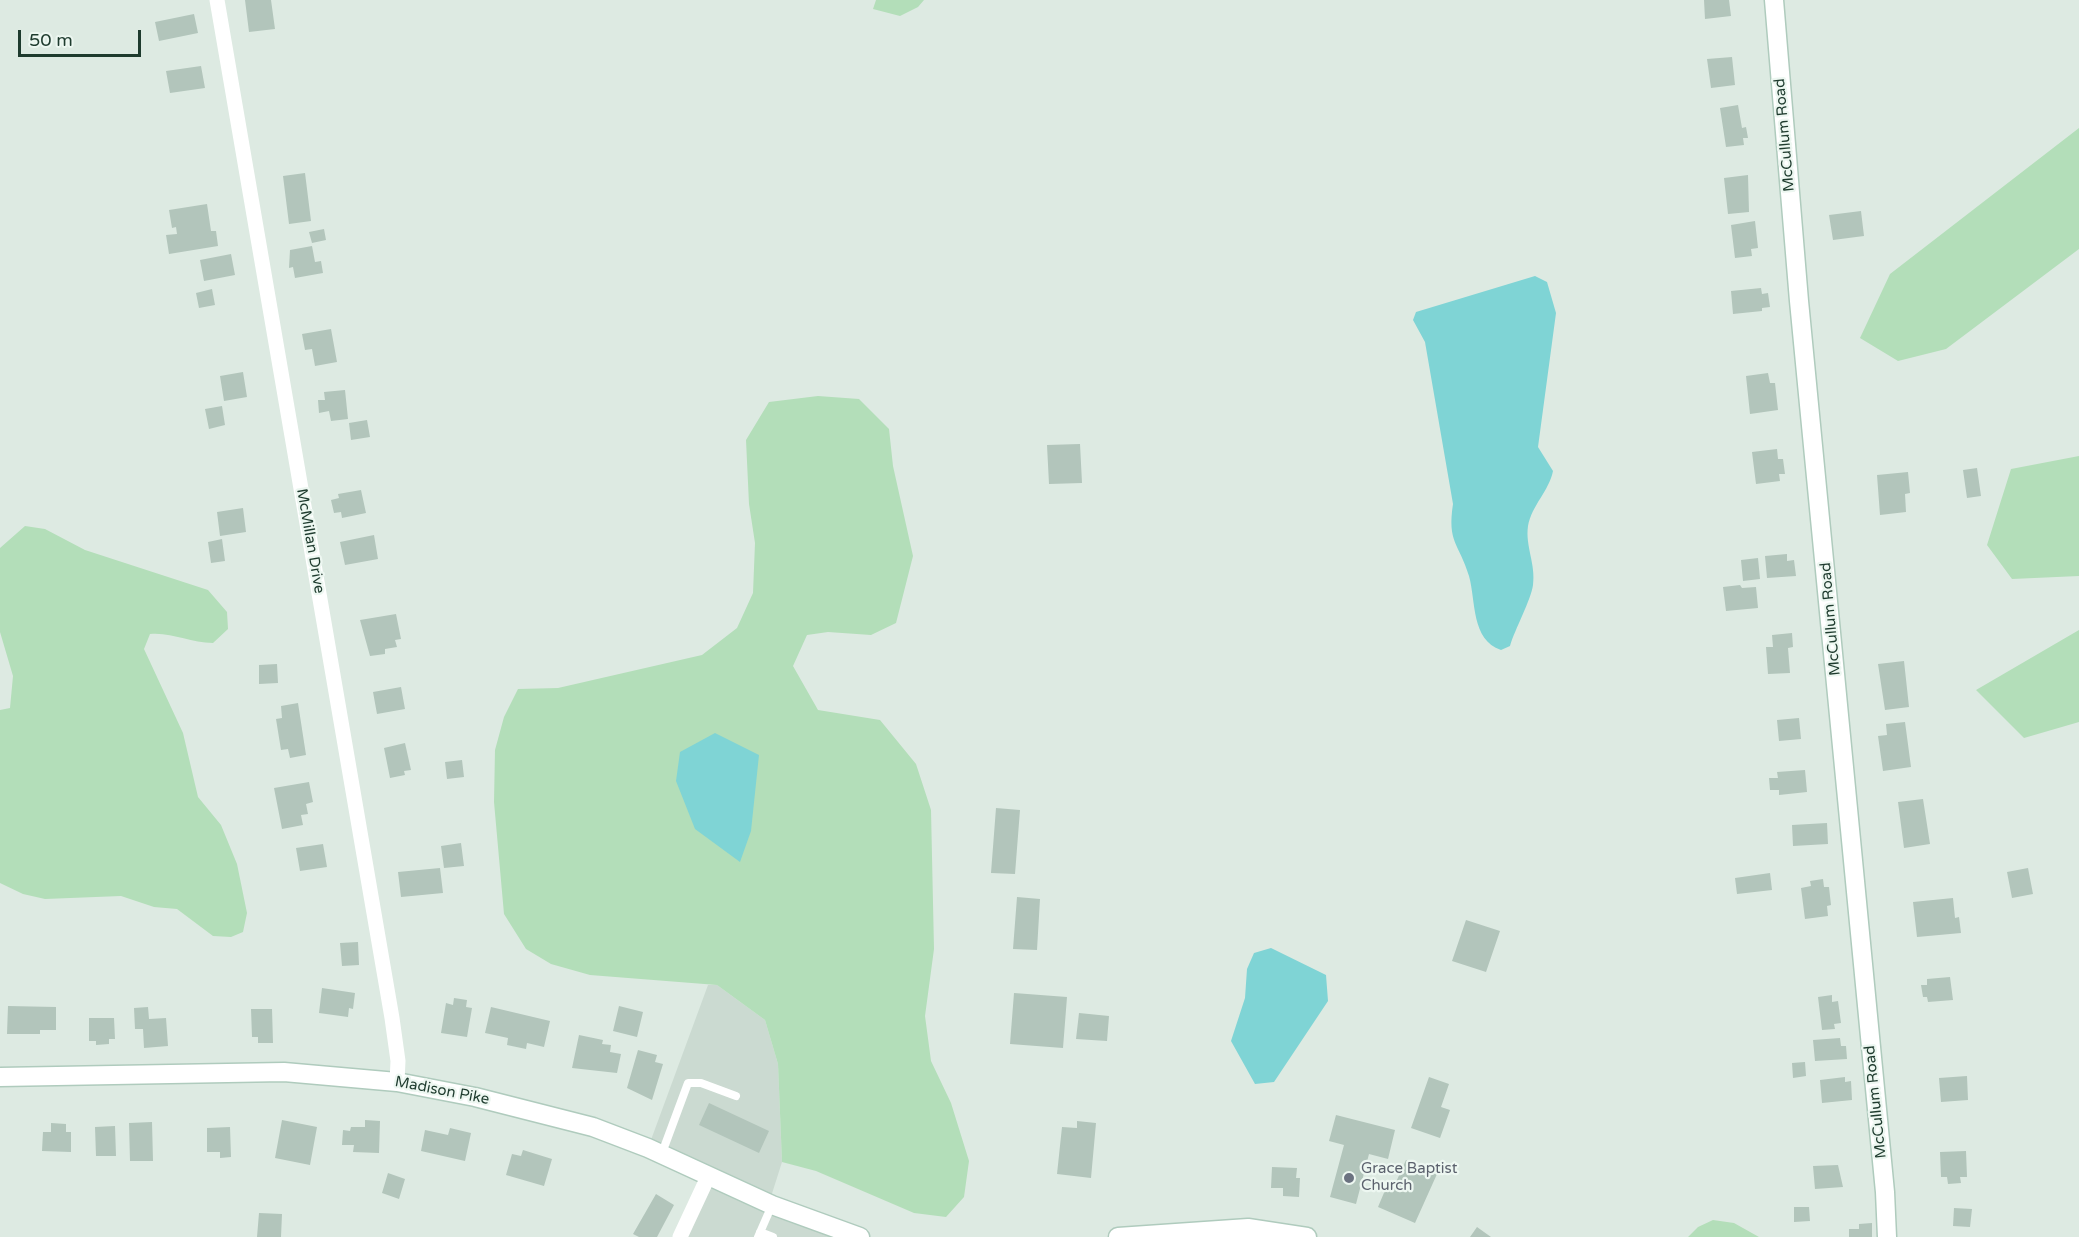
<!DOCTYPE html>
<html>
<head>
<meta charset="utf-8">
<style>
	body { margin:0 }
	#map { position:relative; width:2079px; height:1237px; overflow:hidden; background:#ddeae2; font-family:"Varela Round",sans-serif }
	canvas { display:block }
	.scale { position:absolute; left:18px; top:30px; width:123px; height:27px; box-sizing:border-box; border:3px solid #1e3b2e; border-top:0; padding-left:8px; font-size:18px; line-height:21px; white-space:nowrap; color:#1e3b2e; -webkit-text-stroke:4px #edf7f1; paint-order:stroke }
</style>
</head>
<body>
<div id="map">
<canvas width="2079" height="1237"></canvas>
<div class="scale">50 m</div>
</div>
<script>
const ctx = document.querySelector('canvas').getContext('2d');
ctx.lineJoin = 'round';
function fillPath(path, color) { ctx.fillStyle = color; ctx.fill(path, 'evenodd'); }
function stroke(path, color, width, dash) { ctx.strokeStyle = color; ctx.lineWidth = width; ctx.lineCap = dash ? 'butt' : 'round'; ctx.setLineDash(dash || []); ctx.stroke(path); }
function label(font, color, halo, rows, align = 'center') {
  ctx.font = font + ' "Varela Round",sans-serif'; ctx.lineWidth = 4.5; ctx.setLineDash([]); ctx.textBaseline = 'middle'; ctx.strokeStyle = halo; ctx.fillStyle = color; for (const [text, x, y, turn = 0] of rows) {
    ctx.save(); ctx.translate(x, y); ctx.rotate((+turn || 0) * Math.PI / 180); ctx.textAlign = isNaN(turn) ? turn : align; if (halo) ctx.strokeText(text, 0, 0); ctx.fillText(text, 0, 0); ctx.restore();
  }
}
const built = new Path2D(`
	M708 985H717L765 1020 778 1064 782 1162 769 1203 860 1237H680L708 1177 648 1148Z`);
const green = new Path2D(`
	M876 0H924L918 7 900 16 873 9Z
	M2079 128V249L1946 349 1898 361 1860 338 1890 274Z
	M818 396 859 399 889 429 893 466 913 556 896 623 871 635 828 632 807 635 793 666 818 710 880 720 916 764 931 810 934 949 925 1016 931 1061 951 1103 969 1161 964 1197 946 1217 914 1213 816 1171 782 1162 778 1064 765 1020 717 985 590 975 551 964 526 949 504 914 494 802 495 750 504 717 518 689 558 688 702 655 737 628 753 593 755 543 749 504 746 440 769 402Z
	M2079 456V576L2012 579 1987 545 2011 469Z
	M25 526 45 529 85 550 208 590 227 612 228 629 213 643C190 643 172 632 150 634L144 649 183 733 198 797 221 825 237 864 247 913 243 932 231 937 213 936 177 909 154 907 121 896 45 899 23 894 0 883V710L10 708 13 676 0 632V548Z
	M2079 630V722L2024 738 1976 690Z
	M1713 1220 1734 1223 1759 1237H1688L1698 1227Z`);
const water = new Path2D(`
	M1535 276 1547 282 1556 313 1538 447 1553 471C1549 491 1532 505 1528 526 1525 546 1536 564 1533 585 1531 600 1515 629 1510 646L1501 650C1471 640 1476 601 1469 576 1459 543 1447 543 1453 504L1425 342 1413 320 1416 312Z
	M715 733 759 755 751 831 740 862 695 829 676 781 680 752Z
	M1271 948 1326 975 1328 1001 1274 1082 1255 1084 1231 1041 1245 998 1247 969 1254 953Z`);
const building = new Path2D(`
	M245 0H271L275 29 249 32Z
	M1704 0H1729L1731 16 1705 19Z
	M194 14 198 33 159 41 155 22Z
	M1732 57 1735 85 1711 88 1707 59Z
	M201 66 205 88 170 93 166 71Z
	M1738 105 1742 128 1746 127 1748 138H1743L1744 145 1726 147 1720 108Z
	M305 173 311 221 289 224 283 176Z
	M1748 175 1749 212 1728 214 1724 178Z
	M207 204 211 231H216L218 246 169 254 166 235 177 234 176 227 172 228 169 210Z
	M1861 211 1864 236 1833 240 1829 215Z
	M1755 221 1758 248 1751 249 1752 256 1735 258 1731 225Z
	M324 229 326 240 312 243 309 232Z
	M312 246 315 262 321 261 323 273 295 278 293 267 289 268 290 250Z
	M231 254 235 275 204 281 200 260Z
	M1761 288 1762 294 1768 293 1770 307 1762 308V311L1733 314 1731 291Z
	M212 289 215 305 199 308 196 293Z
	M331 329 337 362 315 366 312 349 305 350 302 334Z
	M243 372 247 397 224 401 220 376Z
	M1768 373 1770 383H1775L1778 410 1750 414 1746 376Z
	M345 390 348 419 331 421 329 411 319 413 318 400H325L324 392Z
	M222 406 225 425 209 429 205 409Z
	M367 420 370 437 351 440 349 423Z
	M1080 444 1082 483 1049 484 1047 445Z
	M1777 449 1778 459H1783L1785 474H1779L1780 481 1756 484 1752 452Z
	M1977 468 1981 496 1967 498 1963 470Z
	M1908 472 1910 493 1905 494 1906 512 1880 515 1877 475Z
	M361 490 366 513 342 518 341 512 334 513 331 500 339 498 338 494Z
	M243 508 246 532 220 536 217 512Z
	M374 535 378 559 345 565 340 542Z
	M222 539 225 561 211 563 208 542Z
	M1787 554V561L1794 560 1796 576 1767 578 1765 556Z
	M1758 558 1760 579 1743 581 1741 560Z
	M1740 585 1742 588 1756 587 1758 608 1726 611 1723 587Z
	M396 614 401 639 395 640 397 647 385 649V654L370 656 360 620Z
	M1792 633 1793 647 1788 648 1790 673 1768 674 1766 647H1773L1772 635Z
	M1904 661 1909 707 1885 710 1878 664Z
	M277 664 278 683 259 684V665Z
	M401 687 405 709 377 714 373 692Z
	M298 703 306 755 290 758 288 749 281 750 276 719 282 718 281 706Z
	M1799 718 1801 739 1779 741 1777 720Z
	M1905 722 1911 767 1883 771 1878 736 1887 735 1886 724Z
	M405 743 411 770 404 771 405 775 390 778 384 748Z
	M462 760 464 777 447 779 445 762Z
	M1805 770 1807 792 1779 795V790H1770L1769 778H1778L1777 772Z
	M309 782 313 802 306 804 308 814 301 815 303 825 282 829 274 788Z
	M1923 799 1930 844 1904 848 1898 802Z
	M996 808 1020 810 1015 874 991 873Z
	M1827 823 1828 844 1793 846 1792 825Z
	M461 843 464 866 444 868 441 846Z
	M323 844 327 867 300 871 296 848Z
	M440 868 443 893 401 897 398 872Z
	M2028 868 2033 894 2012 898 2007 872Z
	M1770 873 1772 890 1737 894 1735 878Z
	M1823 879 1824 887H1829L1831 905 1827 906 1828 916 1805 919 1801 888 1811 886 1810 881Z
	M1017 897 1040 899 1037 950 1013 949Z
	M1953 898 1955 918 1959 917 1961 933 1917 937 1913 902Z
	M1466 920 1500 931 1486 972 1452 961Z
	M358 942 359 965 342 966 340 943Z
	M1950 977 1953 1000 1928 1002 1927 997H1923L1921 985H1927V979Z
	M322 988 355 993 353 1009 349 1008 348 1017 319 1013Z
	M1014 993 1067 997 1063 1048 1010 1044Z
	M1832 995V1002L1838 1001 1841 1023 1834 1024 1835 1029 1822 1030 1818 997Z
	M454 998 467 1000 466 1007 472 1008 467 1037 441 1033 446 1003 453 1005Z
	M8 1006 56 1007V1030H40V1034H7Z
	M619 1006 643 1012 637 1037 613 1031Z
	M148 1007 149 1019 166 1018 168 1046 144 1048 143 1029H135L134 1008Z
	M491 1007 550 1021 544 1047 527 1043 526 1049 507 1045 508 1038 485 1033Z
	M251 1009H272L273 1043H258V1037H252Z
	M1079 1013 1109 1016 1107 1041 1076 1039Z
	M89 1018H114L115 1039H109V1044L96 1045V1041H89Z
	M579 1035 603 1040 602 1044 611 1045 610 1052 621 1054 617 1073 572 1068Z
	M1840 1038 1841 1046H1846L1847 1059 1815 1061 1813 1040Z
	M638 1050 657 1055 655 1062 663 1064 652 1100 627 1088Z
	M1805 1062 1806 1076 1793 1078 1792 1063Z
	M1967 1076 1968 1100 1941 1102 1939 1078Z
	M1429 1077 1449 1084 1441 1107 1450 1110 1440 1138 1411 1128Z
	M1845 1077V1082L1851 1081 1852 1100 1822 1103 1820 1080Z
	M709 1103 769 1131 759 1153 699 1125Z
	M1336 1115 1395 1130 1388 1159 1369 1154 1356 1204 1330 1197 1344 1145 1329 1141Z
	M282 1120 317 1127 310 1165 275 1158Z
	M365 1120 380 1121 379 1153 353 1152 354 1145H342L343 1130 350 1131 351 1127H365Z
	M1077 1121 1096 1123 1091 1178 1057 1174 1062 1127 1077 1128Z
	M152 1122 153 1161H130L129 1123Z
	M51 1123 66 1124V1132H71V1152L42 1151 43 1132H51Z
	M115 1126 116 1156H96L95 1127Z
	M230 1127 231 1157 220 1158V1152H207V1128Z
	M450 1128 471 1133 465 1161 421 1151 425 1130 448 1135Z
	M523 1150 552 1159 544 1186 506 1175 512 1154 521 1156Z
	M1966 1151 1967 1177H1960L1961 1183 1948 1184 1947 1177H1941L1940 1152Z
	M1406 1160 1437 1174 1415 1223 1378 1207 1386 1188 1392 1191Z
	M1838 1165 1843 1187 1815 1189 1813 1166Z
	M1272 1167 1297 1168 1296 1178H1300L1299 1197 1283 1196V1188H1271Z
	M388 1173 405 1179 399 1199 382 1193Z
	M656 1194 674 1205 657 1237H639L633 1234Z
	M1794 1207H1809L1810 1221 1794 1222Z
	M1954 1208 1972 1209 1970 1227 1953 1226Z
	M259 1213 282 1214 281 1237H257Z
	M1872 1223V1237H1849V1229H1859V1224Z
	M1477 1227 1491 1237H1470Z`);
const lane = new Path2D(`
	M662 1153 688 1083H701L736 1096
	M760 1232 773 1237
	M758 1237 772 1205`);
const street = new Path2D(`
	M217 0 392 1018 398 1061 397 1082
	M680 1237 708 1177`);
const secondary = new Path2D(`
	M1774 0 1799 301 1885 1192 1887 1237
	M0 1077 284 1072 397 1082 475 1097 593 1127 648 1148 772 1205 860 1237
	M1118 1237 1248 1228 1307 1237`);
const markers = [
	[1349,1178,6,"#6b7280"]
];
const streetNames = [
	["McCullum Road",1785,135,-95],
	["McMillan Drive",310,541,80],
	["McCullum Road",1831,619,-95],
	["Madison Pike",442,1091,11],
	["McCullum Road",1876,1102,-96]
];
const worshipNames = [
	["Grace Baptist",1361,1169],
	["Church",1361,1186]
];
fillPath(built, '#cbdad1');
fillPath(green, '#b3deb9');
fillPath(water, '#7fd4d5');
fillPath(building, '#b2c5bb');
stroke(secondary, '#afcbbd', 21);
stroke(lane, '#fff', 8);
stroke(street, '#fff', 15);
stroke(secondary, '#fff', 18);
for (const [x, y, r, color] of markers) { const dot = new Path2D(); dot.arc(x, y, r, 0, 2 * Math.PI); ctx.fillStyle = color; ctx.fill(dot); stroke(dot, '#edf7f1', 2); }
label('15px', '#1e3b2e', '#edf7f1', streetNames);
label('15px', '#5b616d', '#edf7f1', worshipNames, 'left');
</script>
</body>
</html>
